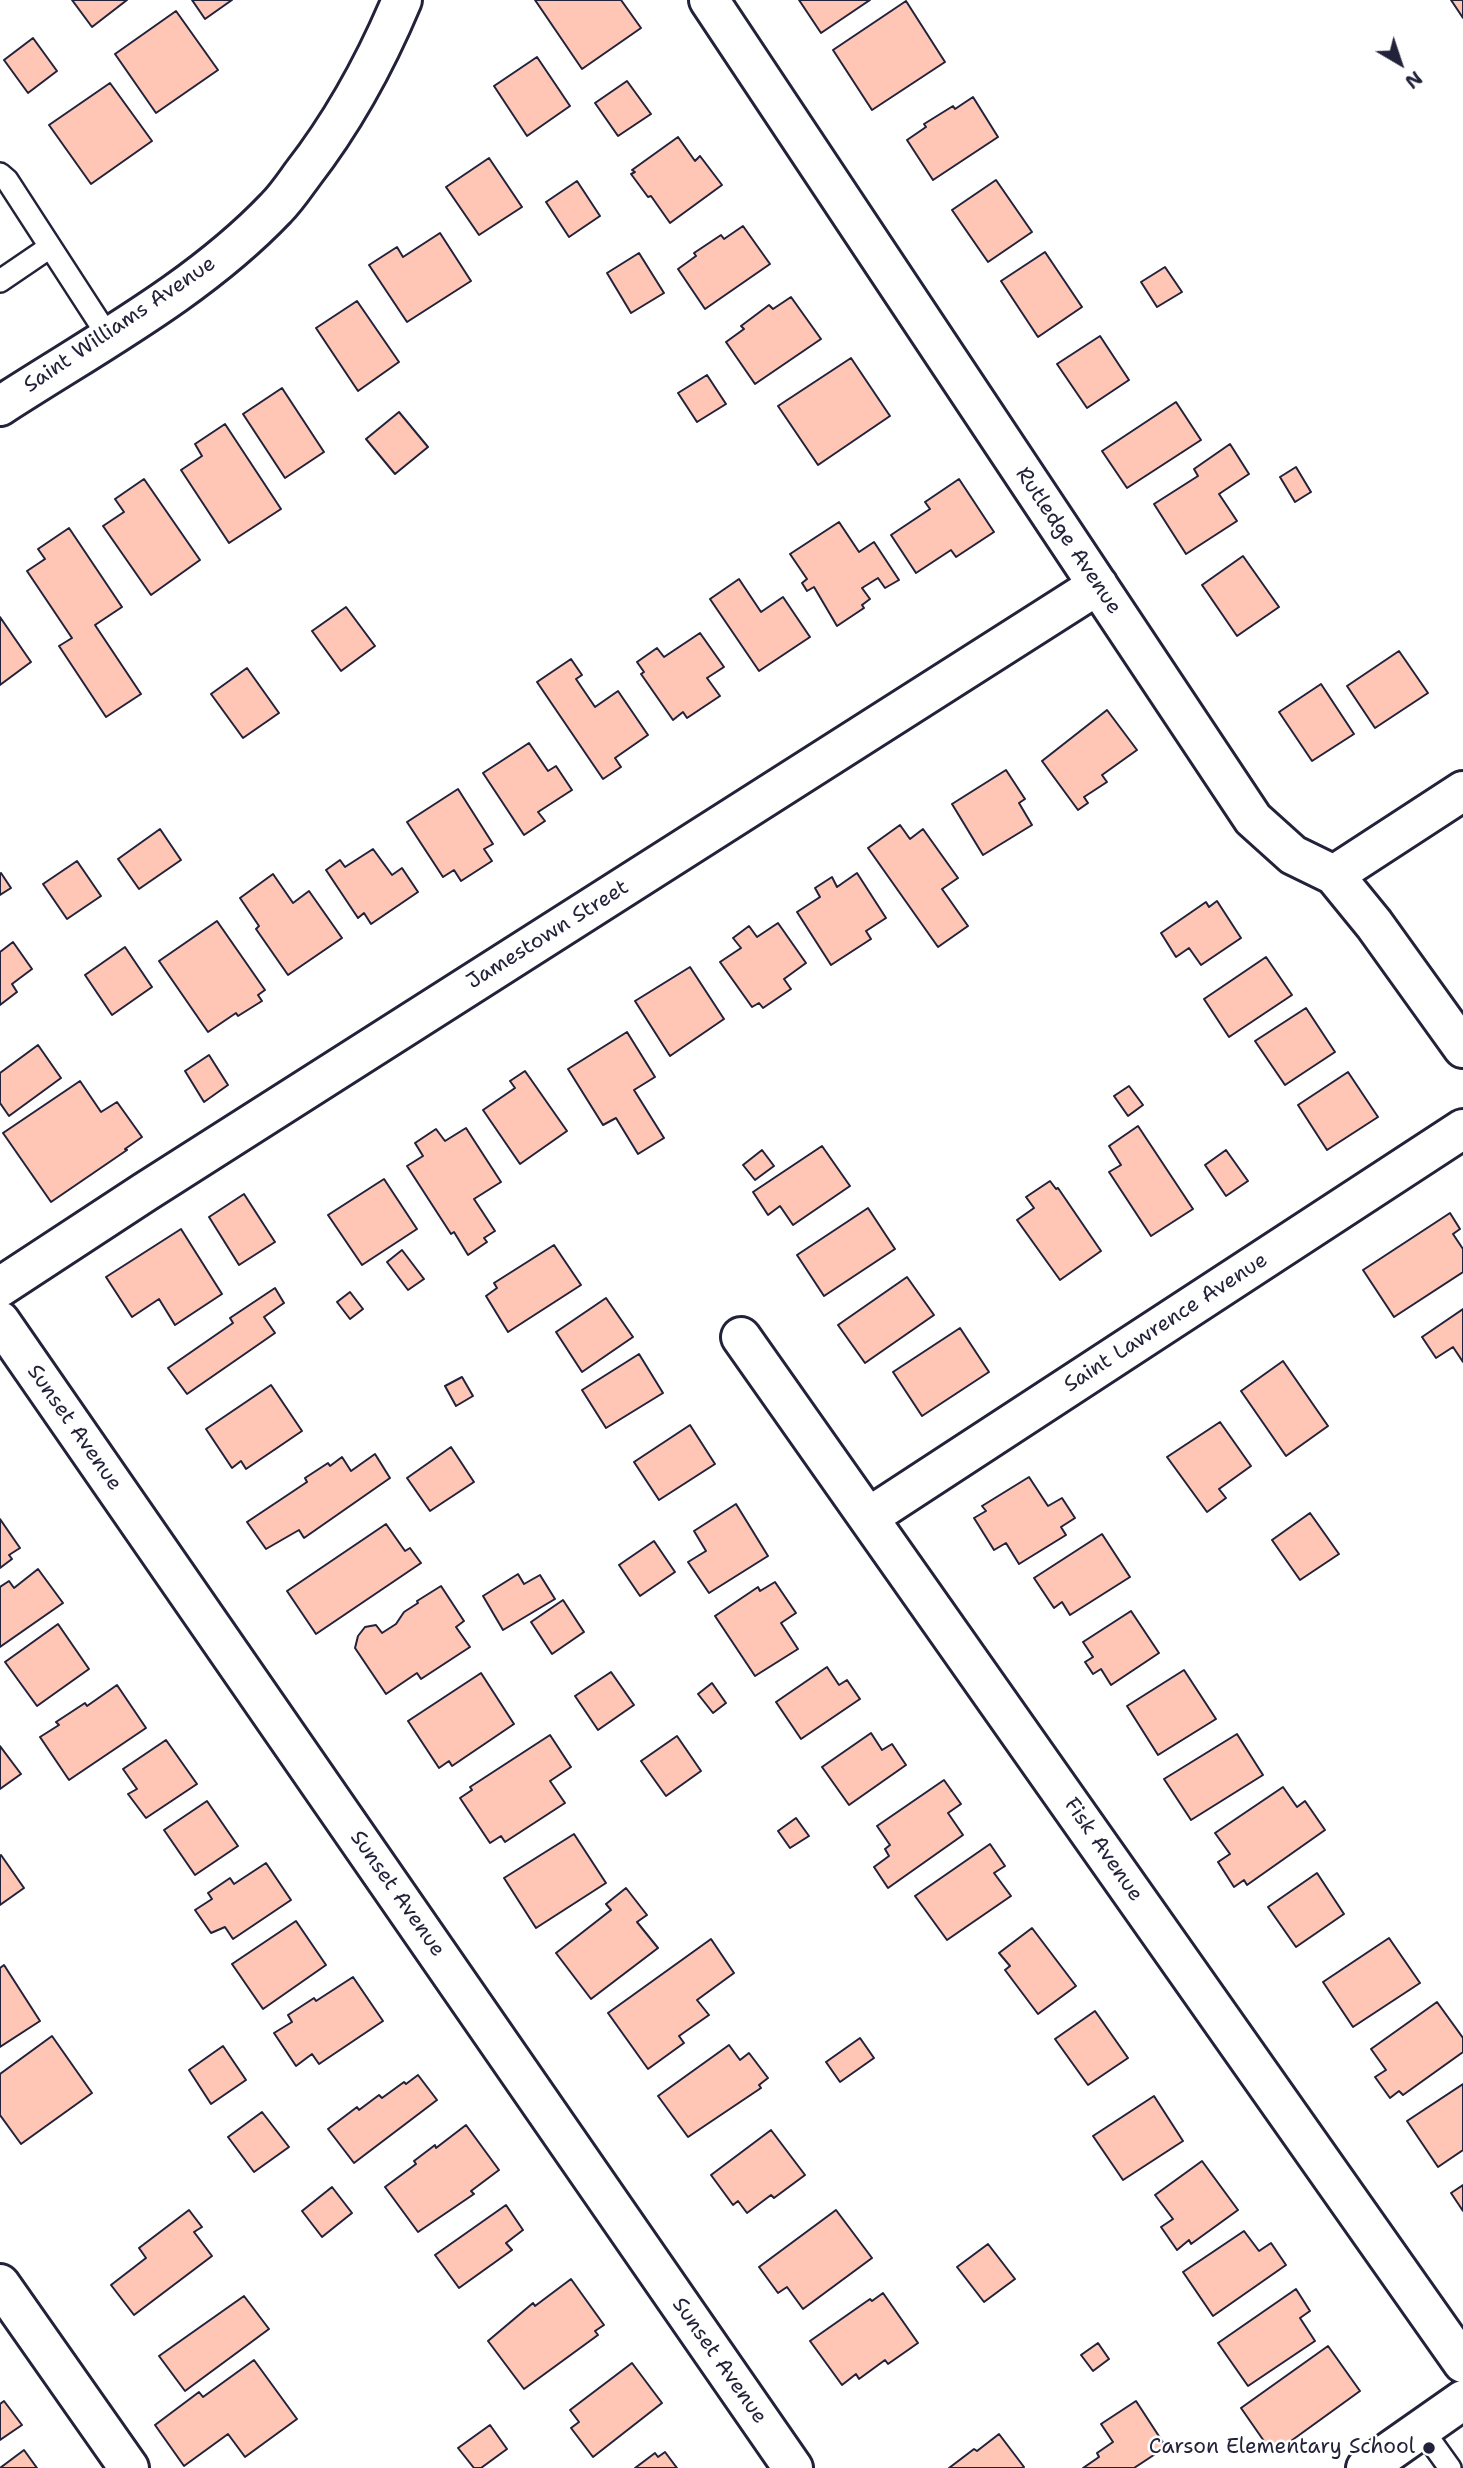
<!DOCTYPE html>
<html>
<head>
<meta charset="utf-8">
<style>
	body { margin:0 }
	#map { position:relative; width:1463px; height:2468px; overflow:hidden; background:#fff; font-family:"Shantell Sans",sans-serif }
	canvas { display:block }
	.north { position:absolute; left:1365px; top:28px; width:70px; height:70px; -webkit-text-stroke:5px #fff; paint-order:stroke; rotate:141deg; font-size:19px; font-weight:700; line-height:28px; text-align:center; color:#22223b }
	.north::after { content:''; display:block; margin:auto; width:24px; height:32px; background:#22223b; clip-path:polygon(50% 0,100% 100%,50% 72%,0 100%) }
</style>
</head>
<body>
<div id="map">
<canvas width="1463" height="2468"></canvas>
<div class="north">N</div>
</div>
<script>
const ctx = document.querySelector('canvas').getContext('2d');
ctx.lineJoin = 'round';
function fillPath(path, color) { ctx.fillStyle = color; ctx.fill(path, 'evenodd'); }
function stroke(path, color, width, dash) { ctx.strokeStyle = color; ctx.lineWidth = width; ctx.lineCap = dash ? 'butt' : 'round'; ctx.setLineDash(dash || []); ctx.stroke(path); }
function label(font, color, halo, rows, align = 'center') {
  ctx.font = font + ' "Shantell Sans",sans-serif'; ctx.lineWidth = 5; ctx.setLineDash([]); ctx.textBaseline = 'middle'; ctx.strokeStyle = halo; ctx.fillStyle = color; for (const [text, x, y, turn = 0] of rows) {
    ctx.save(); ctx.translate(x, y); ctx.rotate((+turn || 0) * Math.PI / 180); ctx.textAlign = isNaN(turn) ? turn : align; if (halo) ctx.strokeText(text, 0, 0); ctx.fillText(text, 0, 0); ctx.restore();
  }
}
const building = new Path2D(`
	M72 0H127L92 27Z
	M192 0H232L205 19Z
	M535 0H621L641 28 582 69Z
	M799 0H870L821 33Z
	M1451 0H1463V18Z
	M906 1 945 62 872 110 833 50Z
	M176 11 218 70 156 113 115 54Z
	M33 38 57 71 28 93 4 60Z
	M537 57 570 106 527 136 494 86Z
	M627 81 651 114 618 136 595 103Z
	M110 83 152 141 91 184 49 125Z
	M973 97 998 137 933 180 907 140 926 127 924 124 953 106 955 109Z
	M678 137 695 161 700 156 722 185 670 223 651 196 648 197 631 174 635 172 632 170Z
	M489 158 522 207 479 235 446 187Z
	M996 180 1032 232 988 262 952 210Z
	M577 181 600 216 569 237 546 202Z
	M743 226 770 264 705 309 678 269 696 256 694 253 721 235 724 239Z
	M440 233 471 281 407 322 369 265 397 247 403 257Z
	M1045 252 1082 307 1038 337 1001 281Z
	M639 253 664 293 631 313 607 273Z
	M1165 267 1182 292 1157 307 1141 282Z
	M791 297 821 339 755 384 726 342 744 329 741 326 769 305 773 309Z
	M357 301 399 362 358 391 316 328Z
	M1100 336 1129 380 1087 408 1057 364Z
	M851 358 890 416 818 465 778 406Z
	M707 375 726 404 697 422 678 393Z
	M282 388 324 452 285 478 243 414Z
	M1176 402 1201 440 1127 488 1102 451Z
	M399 412 428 447 395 474 366 439Z
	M225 424 281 509 229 543 181 470 202 456 195 444Z
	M1230 444 1249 474 1219 494 1237 521 1186 554 1154 504 1198 476 1194 469Z
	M1296 467 1311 492 1295 502 1280 477Z
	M144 479 200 560 151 595 103 526 124 512 115 499Z
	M959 479 994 532 956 557 951 550 916 573 891 535 930 509 925 502Z
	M839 522 859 552 874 542 899 580 885 588 878 578 862 588 870 599 862 605 864 608 837 626 814 587 807 591 802 583 807 579 790 554Z
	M69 528 122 607 95 625 141 694 106 717 59 646 72 638 27 571 45 559 38 549Z
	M1243 556 1279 607 1237 636 1202 585Z
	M739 579 761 612 783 597 810 637 759 671 710 599Z
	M346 607 375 646 341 671 312 631Z
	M0 617 31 662 0 685Z
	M700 633 724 667 707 678 720 696 687 718 683 712 673 720 641 674 644 672 637 662 657 648 664 657Z
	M1399 651 1428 693 1375 728 1347 686Z
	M571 659 582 675 576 679 595 707 618 691 648 735 615 758 621 767 603 779 537 682Z
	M247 668 279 713 243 738 211 694Z
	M1321 684 1354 734 1312 761 1279 712Z
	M1107 710 1137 750 1102 775 1107 782 1084 797 1088 803 1078 810 1042 761Z
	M529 743 548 771 556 766 572 790 538 812 545 821 524 835 483 773Z
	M1006 770 1025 799 1019 803 1032 825 983 855 952 804Z
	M458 789 493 844 484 849 492 861 461 881 454 870 443 877 407 822Z
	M900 825 910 839 923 829 958 878 942 889 968 926 938 947 868 848Z
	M160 829 181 860 139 889 118 859Z
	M373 849 392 875 402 868 418 892 371 924 364 913 358 918 326 870 340 860 345 867Z
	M77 861 101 896 67 919 43 884Z
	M1 873 11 888 0 895V874Z
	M857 873 886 918 866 931 871 939 831 965 797 912 820 897 815 888 832 877 837 887Z
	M273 874 293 903 309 891 342 938 288 975 256 929 259 926 240 898Z
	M1217 901 1241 938 1201 965 1189 948 1176 957 1161 933 1206 902 1209 907Z
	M217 921 265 990 258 995 262 1001 238 1016 236 1013 208 1032 159 961Z
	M778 923 806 963 784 979 791 989 763 1008 759 1003 752 1007 720 962 741 948 733 938 749 926 757 937Z
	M13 942 32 969 12 984 17 992 0 1005V952Z
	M125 947 152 987 112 1015 85 975Z
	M1266 957 1292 995 1229 1037 1204 999Z
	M690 967 724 1019 670 1056 635 1001Z
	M1306 1008 1335 1052 1285 1085 1255 1041Z
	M627 1032 655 1077 634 1090 664 1138 638 1154 616 1118 603 1125 568 1069Z
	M38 1045 61 1078 9 1116 0 1103V1073Z
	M209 1055 228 1085 204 1102 185 1071Z
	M525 1071 567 1131 520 1164 483 1110 515 1088 510 1081Z
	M1348 1072 1378 1117 1327 1150 1298 1105Z
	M80 1081 101 1112 117 1102 142 1137 125 1149 127 1150 51 1202 3 1133Z
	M1129 1086 1143 1105 1128 1116 1114 1096Z
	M1138 1126 1193 1209 1151 1236 1109 1172 1121 1165 1109 1146Z
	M466 1128 501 1182 474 1199 495 1231 484 1238 487 1242 468 1255 454 1232 451 1234 407 1166 423 1156 415 1143 436 1129 445 1141Z
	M822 1146 850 1186 793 1225 780 1206 768 1215 753 1192Z
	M762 1150 774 1166 755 1180 743 1165Z
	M1226 1150 1248 1181 1226 1196 1205 1165Z
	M384 1179 417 1229 362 1265 328 1215Z
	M1050 1181 1056 1189 1058 1188 1101 1251 1060 1280 1017 1220 1034 1208 1026 1197Z
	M244 1194 275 1242 239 1265 209 1217Z
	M868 1208 895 1249 824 1296 797 1255Z
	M1450 1213 1460 1229 1453 1234 1463 1249V1272L1394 1317 1363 1270Z
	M181 1229 222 1294 175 1325 159 1299 132 1317 106 1277Z
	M554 1245 581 1285 508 1332 486 1296 497 1288 494 1283Z
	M402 1250 424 1279 408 1290 387 1262Z
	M907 1277 934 1315 865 1363 838 1325Z
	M275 1288 284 1303 264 1317 275 1333 187 1394 168 1368 233 1323 230 1318Z
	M350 1292 363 1309 350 1319 337 1302Z
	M606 1298 633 1337 582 1372 556 1332Z
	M1463 1309V1362L1453 1347 1436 1358 1422 1337Z
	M960 1328 989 1372 922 1416 893 1372Z
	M639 1354 663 1393 606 1428 582 1390Z
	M1283 1361 1328 1426 1286 1456 1241 1391Z
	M462 1377 473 1396 456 1406 445 1386Z
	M271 1385 302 1431 246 1469 241 1461 232 1468 206 1429Z
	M1220 1422 1251 1466 1219 1489 1226 1498 1207 1512 1167 1457Z
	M690 1425 715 1464 659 1500 634 1462Z
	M451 1447 474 1482 430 1511 407 1478Z
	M375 1454 390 1478 304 1538 299 1530 266 1549 247 1522 307 1482 305 1478 328 1463 330 1466 342 1457 351 1471Z
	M1029 1477 1048 1506 1062 1498 1075 1518 1061 1527 1066 1535 1019 1564 1006 1543 994 1550 974 1518 986 1511 982 1506Z
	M736 1504 768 1556 709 1593 688 1562 706 1551 694 1531Z
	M1310 1513 1339 1554 1300 1580 1272 1540Z
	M0 1519 20 1548 9 1555 12 1559 0 1568Z
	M386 1524 405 1551 410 1548 421 1563 316 1634 287 1591Z
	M1102 1534 1130 1577 1070 1615 1062 1602 1054 1608 1034 1578Z
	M654 1541 675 1572 640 1596 619 1565Z
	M38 1569 63 1603 0 1647V1587L9 1581 14 1588Z
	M518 1574 524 1584 540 1575 555 1599 503 1630 483 1596Z
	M775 1582 796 1613 781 1623 798 1649 755 1676 715 1616 758 1587 760 1591Z
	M441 1586 464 1621 456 1627 470 1647 421 1679 417 1673 386 1694 355 1648 358 1636 365 1627 376 1625 382 1633 396 1624 404 1612 418 1603 417 1601Z
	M563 1600 584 1632 552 1654 531 1622Z
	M1131 1611 1159 1653 1111 1685 1101 1669 1093 1674 1085 1662 1093 1657 1083 1642Z
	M58 1624 89 1669 37 1706 5 1662Z
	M827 1667 839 1685 847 1680 860 1699 801 1739 776 1702Z
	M1184 1670 1216 1719 1158 1755 1127 1706Z
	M611 1672 634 1705 598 1730 575 1696Z
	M481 1673 514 1724 452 1766 449 1761 439 1768 408 1721Z
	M712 1683 726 1703 713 1713 698 1694Z
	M117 1685 146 1728 69 1780 40 1737 59 1725 56 1722 85 1703 87 1706Z
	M871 1733 882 1750 892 1744 906 1765 849 1805 822 1767Z
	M1237 1734 1263 1775 1191 1820 1164 1779Z
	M550 1735 571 1767 550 1781 565 1803 505 1842 501 1836 490 1843 460 1798 472 1790 470 1787Z
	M677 1736 701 1771 666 1796 641 1761Z
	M166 1740 197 1784 146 1818 128 1794 137 1789 123 1769Z
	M0 1746 21 1774 0 1789Z
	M944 1780 961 1804 948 1813 963 1835 888 1888 874 1867 889 1856 885 1849 890 1845 877 1826Z
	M1283 1787 1297 1807 1305 1801 1325 1830 1247 1885 1244 1880 1234 1887 1218 1862 1230 1854 1215 1833Z
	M207 1801 238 1846 195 1875 164 1830Z
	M796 1818 809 1836 790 1848 778 1831Z
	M574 1834 606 1883 536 1928 504 1878Z
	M990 1844 1005 1866 994 1873 1011 1896 947 1940 915 1896Z
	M1 1855 24 1888 0 1905V1856Z
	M266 1863 291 1900 233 1939 225 1927 211 1933 195 1910 212 1899 208 1893 230 1878 234 1884Z
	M1317 1873 1344 1914 1296 1947 1268 1907Z
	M626 1888 647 1915 637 1922 658 1948 591 1999 556 1953 611 1910 606 1904Z
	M296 1921 326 1965 263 2009 232 1964Z
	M1032 1928 1076 1986 1038 2014 1005 1970 1010 1966 999 1953Z
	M1389 1938 1420 1983 1353 2027 1323 1982Z
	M711 1939 734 1973 697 2000 709 2015 679 2036 684 2043 648 2069 608 2013Z
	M4 1965 40 2021 0 2047V1968Z
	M353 1977 383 2021 319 2064 312 2054 296 2066 274 2033 292 2022 288 2015 314 1998 316 2001Z
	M1437 2002 1463 2038V2052L1403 2095 1399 2091 1390 2098 1375 2077 1386 2070 1371 2049Z
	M1095 2011 1128 2058 1088 2085 1055 2039Z
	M52 2036 92 2093 21 2144 0 2115V2074Z
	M860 2038 874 2058 840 2082 826 2062Z
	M729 2045 740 2060 749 2053 768 2078 759 2085 761 2088 688 2137 658 2096Z
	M223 2046 246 2080 211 2104 189 2070Z
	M418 2075 437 2100 354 2163 328 2129 357 2107 359 2110 379 2095 382 2098 404 2082 406 2084Z
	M1463 2084V2150L1438 2167 1407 2121Z
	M1154 2096 1183 2141 1123 2180 1093 2136Z
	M262 2112 289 2147 254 2172 228 2137Z
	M466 2125 499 2170 471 2191 474 2194 418 2232 385 2187 416 2164 414 2161 435 2145 436 2148Z
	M771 2130 805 2175 774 2198 771 2195 747 2213 738 2201 733 2205 711 2175Z
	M1202 2161 1238 2210 1191 2244 1189 2240 1177 2250 1161 2227 1173 2219 1155 2195Z
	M1463 2185V2211L1451 2193Z
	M332 2187 352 2213 322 2237 302 2211Z
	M506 2205 523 2230 506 2243 512 2250 459 2288 435 2255Z
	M189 2210 202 2227 194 2232 212 2256 134 2315 111 2285 146 2258 139 2248Z
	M836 2210 872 2258 803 2309 787 2287 778 2293 759 2267Z
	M1244 2231 1259 2251 1271 2243 1286 2265 1213 2316 1183 2272Z
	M988 2244 1015 2279 984 2302 957 2267Z
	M571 2279 604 2325 595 2331 598 2335 524 2389 488 2341 533 2303 535 2306Z
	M1296 2289 1310 2311 1300 2318 1315 2341 1248 2386 1218 2343Z
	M883 2293 918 2343 888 2364 885 2360 859 2379 856 2374 842 2385 810 2341 870 2299 872 2301Z
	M244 2296 269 2329 185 2391 159 2356Z
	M1098 2343 1109 2359 1093 2371 1081 2355Z
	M1328 2346 1360 2391 1273 2454 1241 2408Z
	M254 2360 297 2419 245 2457 228 2434 184 2466 155 2425 199 2392 203 2397Z
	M632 2363 662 2403 593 2457 571 2428 579 2422 570 2410Z
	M4 2401 22 2425 0 2440V2404Z
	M1136 2401 1166 2447 1134 2468H1083L1099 2457 1097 2453 1113 2442 1101 2424Z
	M490 2425 507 2449 481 2468H474L458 2448Z
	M999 2434 1024 2467 1022 2468H949L974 2449 977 2451Z
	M24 2450 37 2468H0Z
	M665 2452 677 2468H635L655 2453 658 2457Z`);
const lane = new Path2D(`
	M0 174 7 180 108 336
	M0 281 50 247
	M1422 2429 1450 2468`);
const street = new Path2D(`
	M709 0 1253 819 1293 855 1334 875 1374 924 1463 1048
	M0 406C94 345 198 290 276 208 286 198 294 186 302 175 344 121 376 62 402 0
	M1334 875 1463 791
	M0 1287 145 1192 1098 585
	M0 1321 793 2468
	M741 1337 1463 2363
	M869 1517 1463 1129
	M0 2284 129 2468
	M1366 2468 1463 2400`);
const markers = [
	[1429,2448,7,"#22223b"]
];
const streetNames = [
	["Saint Williams Avenue",120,325,-34],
	["Rutledge Avenue",1068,541,56],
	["Jamestown Street",548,935,-32],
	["Saint Lawrence Avenue",1166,1323,-33],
	["Sunset Avenue",74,1428,55],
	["Fisk Avenue",1103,1850,55],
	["Sunset Avenue",397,1894,55],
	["Sunset Avenue",719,2361,55]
];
const poiNames = [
	["Carson Elementary School",1415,2448]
];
fillPath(building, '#ffc5b5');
stroke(building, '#22223b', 2);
stroke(lane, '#22223b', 26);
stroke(street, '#22223b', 44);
stroke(lane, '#fff', 21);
stroke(street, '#fff', 38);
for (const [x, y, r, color] of markers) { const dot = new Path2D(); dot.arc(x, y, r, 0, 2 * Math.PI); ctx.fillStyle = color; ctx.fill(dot); stroke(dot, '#fff', 2.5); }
label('21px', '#22223b', '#fff', streetNames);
label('21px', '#22223b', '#fff', poiNames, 'right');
</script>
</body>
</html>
